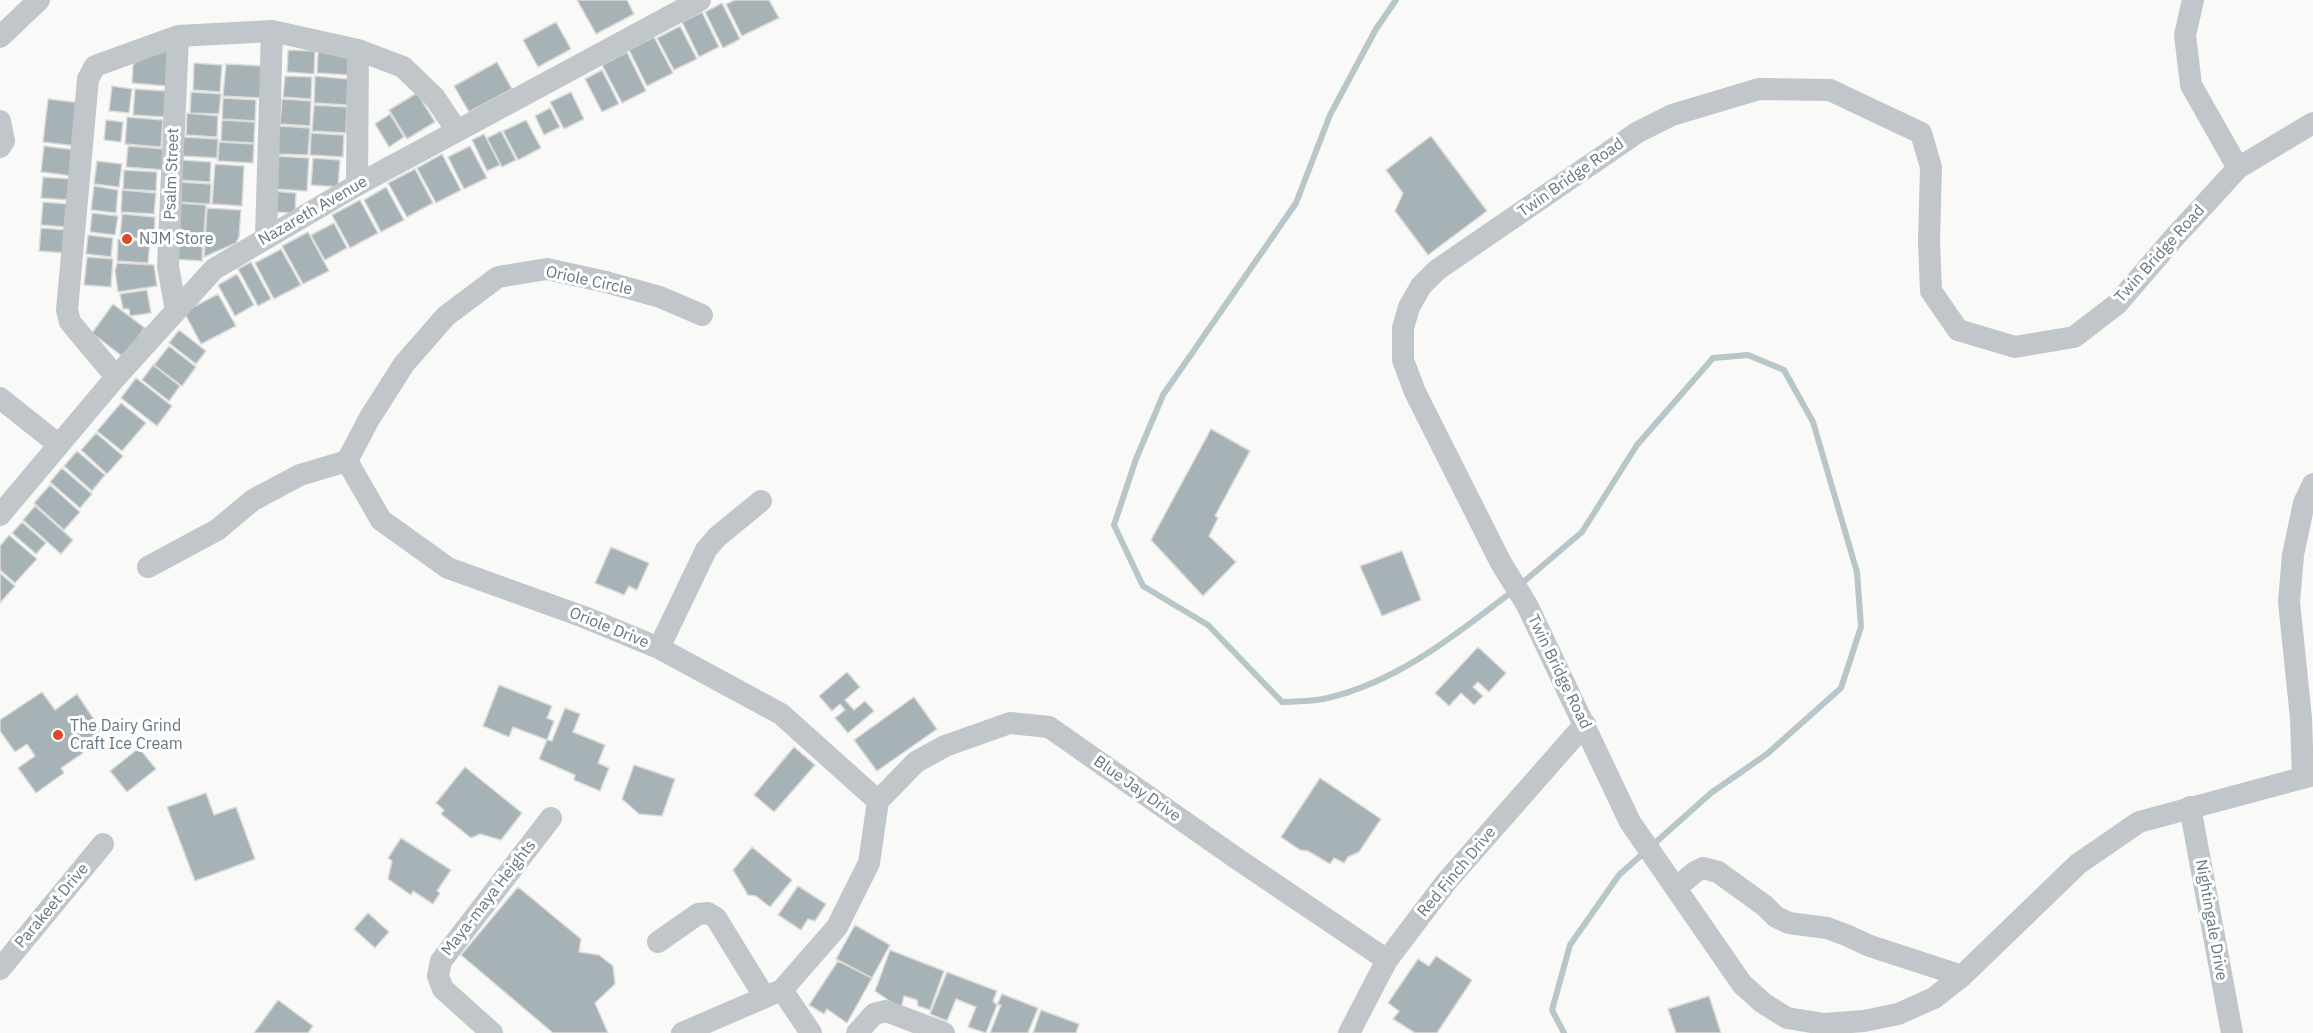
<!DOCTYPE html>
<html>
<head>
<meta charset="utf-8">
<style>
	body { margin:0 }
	canvas { display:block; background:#f9f9f7 }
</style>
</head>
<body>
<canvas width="2313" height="1033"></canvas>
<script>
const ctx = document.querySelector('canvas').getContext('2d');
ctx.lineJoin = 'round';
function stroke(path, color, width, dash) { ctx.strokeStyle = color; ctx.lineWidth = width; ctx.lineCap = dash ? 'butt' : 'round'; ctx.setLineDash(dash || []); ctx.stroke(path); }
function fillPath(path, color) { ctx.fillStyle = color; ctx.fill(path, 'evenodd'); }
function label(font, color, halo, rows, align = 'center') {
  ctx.font = font + ' "IBM Plex Sans",sans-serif'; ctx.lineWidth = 6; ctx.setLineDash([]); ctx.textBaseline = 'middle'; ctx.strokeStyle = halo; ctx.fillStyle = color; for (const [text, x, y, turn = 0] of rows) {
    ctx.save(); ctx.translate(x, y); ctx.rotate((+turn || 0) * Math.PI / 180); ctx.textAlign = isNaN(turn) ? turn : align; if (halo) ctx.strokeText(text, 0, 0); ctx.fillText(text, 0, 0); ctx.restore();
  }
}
const stream = new Path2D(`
	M1396 0 1376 29 1330 115 1296 203 1163 395 1136 459 1114 525 1143 586 1208 625 1282 702C1296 701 1313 702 1328 698 1399 681 1455 635 1513 591
	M1521 584 1582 532 1637 445 1713 358 1748 355 1784 370 1813 422 1857 572 1861 627 1841 688 1767 754 1711 793 1619 875 1570 945 1552 1010 1564 1033`);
const building = new Path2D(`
	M577 0H627L634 14 596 34Z
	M735 0H769L779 18 742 36 726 4Z
	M722 3 740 39 723 48 705 12Z
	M702 12 719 47 699 57 682 22Z
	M556 22 571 49 538 67 523 40Z
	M680 26 697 59 674 70 657 38Z
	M654 37 673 73 647 86 629 50Z
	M169 46 166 86 132 83 133 65 150 50Z
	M288 50 315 51 314 74 287 72Z
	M318 52 349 53 348 75 317 73Z
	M627 52 646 91 622 103 602 65Z
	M497 62 512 89 469 112 454 86Z
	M194 63 222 65 220 92 193 90Z
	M226 64 263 66 261 98 223 96Z
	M602 70 619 104 602 112 585 79Z
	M285 76 312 77 311 99 283 97Z
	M315 76 348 79 347 105 314 103Z
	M112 86 132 89 129 113 109 111Z
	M135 89 166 91 164 117 133 115Z
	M191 92 221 94 219 114 190 113Z
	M571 92 584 119 564 129 550 102Z
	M417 93 435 122 407 139 389 110Z
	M223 98 256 100 255 121 222 119Z
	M48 99 81 103 76 146 43 142Z
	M282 99 311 101 310 126 280 124Z
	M314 105 347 107 346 133 312 131Z
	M550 108 560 127 544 135 535 116Z
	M187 113 218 116 217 137 186 135Z
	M390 114 404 137 389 147 375 124Z
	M127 117 163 120 161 147 125 144Z
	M106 120 123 122 121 142 104 140Z
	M222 120 255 122 254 143 221 141Z
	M526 120 541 148 518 160 503 131Z
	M279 126 310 128 308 155 277 154Z
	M501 131 516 160 502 167 487 138Z
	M311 133 344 135 343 157 310 155Z
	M484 134 500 165 487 171 472 140Z
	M1431 136 1487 211 1428 255 1395 211 1403 193 1386 170Z
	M182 137 218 139 217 158 181 156Z
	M219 142 254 144 253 163 218 161Z
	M44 146 76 150 73 176 41 172Z
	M128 146 165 149 164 170 126 167Z
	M470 146 487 178 464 189 448 157Z
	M442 154 461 190 436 203 417 168Z
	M275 156 309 158 307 191 273 189Z
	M313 158 340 160 338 187 311 185Z
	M180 160 211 162 210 182 179 180Z
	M97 161 122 164 119 187 94 184Z
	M215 164 244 166 242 206 212 204Z
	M415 169 433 203 407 217 388 183Z
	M124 170 157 172 156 191 123 189Z
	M43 177 72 179 70 200 41 198Z
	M178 182 211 184 210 204 177 202Z
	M94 186 118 190 116 213 91 210Z
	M386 187 404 220 381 232 364 200Z
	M122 190 156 193 154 214 121 212Z
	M271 191 296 193 295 213 270 212Z
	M360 200 378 233 350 248 332 215Z
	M43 202 69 204 67 227 41 225Z
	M178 203 206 205 204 235 176 233Z
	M207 208 241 210 239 237 236 243 204 257Z
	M92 213 118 216 115 235 90 232Z
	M122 214 155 217 154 239 120 237Z
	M334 223 347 248 325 260 311 235Z
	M41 228 67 230 65 253 39 251Z
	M308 232 329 271 303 284 282 246Z
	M174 234 203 236 202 261 172 259Z
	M88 235 113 238 111 257 86 254Z
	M118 239 150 242 148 263 117 261Z
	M281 249 301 285 274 299 255 263Z
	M87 257 113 259 111 287 84 285Z
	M251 262 271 299 258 306 238 269Z
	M117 263 154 265 157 286 118 292 115 271Z
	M237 274 254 305 235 316 218 285Z
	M147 290 151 313 130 316 129 309H123L120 294Z
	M218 294 236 326 201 344 184 312Z
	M113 304 145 328 123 357 92 333Z
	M179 330 206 351 196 364 169 343Z
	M169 346 196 367 182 386 154 365Z
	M153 365 180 386 169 401 142 380Z
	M136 378 172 406 157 426 121 398Z
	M121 403 146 423 122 451 97 431Z
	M1211 429 1250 451 1215 516 1218 518 1209 536 1236 562 1203 596 1151 540Z
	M96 433 123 456 107 474 81 450Z
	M77 451 105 475 92 491 64 466Z
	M62 468 92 494 80 508 50 482Z
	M50 485 80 512 64 530 34 503Z
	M35 506 73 540 61 554 23 520Z
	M22 522 46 543 36 554 12 533Z
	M9 535 37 559 15 583 0 570V546Z
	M611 547 649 563 637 590 629 586 624 595 595 583Z
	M1402 551 1421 600 1382 616 1360 566Z
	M0 573 15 586 0 603Z
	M1478 647 1506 673 1489 692 1478 682 1473 687 1483 696 1474 705 1461 693 1449 706 1435 693Z
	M847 672 860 687 845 700 854 710 865 701 874 711 848 733 835 718 845 710 840 704 832 711 819 696Z
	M499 685 552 706 547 718 554 721 547 740 513 727 509 737 483 726Z
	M42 692 55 710 77 694 101 730 78 746 83 753 61 768 64 773 36 793 18 768 35 756 27 744 15 752 0 731V720Z
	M914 697 937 729 877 771 854 740Z
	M565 708 580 714 573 732 605 745 598 763 609 768 600 791 574 780 575 775 539 759 547 740 552 741Z
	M794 747 815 765 774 812 754 795Z
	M139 748 156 769 127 792 110 771Z
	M634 765 675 779 662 816 639 814 622 799Z
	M465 767 522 813 501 840 480 834 471 838 441 814 444 810 436 803Z
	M1320 778 1381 819 1359 852 1348 857 1344 863 1334 858 1330 864 1308 851 1300 850 1281 837Z
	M206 793 214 815 236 807 255 859 195 881 167 807Z
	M401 838 451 870 437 891 440 893 433 904 413 891 411 895 388 879 392 861 388 858Z
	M752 847 792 880 770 907 756 896 748 895 733 870Z
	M798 886 826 904 815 921 808 919 801 930 778 915Z
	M518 887 581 939 579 952 599 955 613 966 615 984 595 1003 608 1033H553L461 955Z
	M368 913 389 932 375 948 354 929Z
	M855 925 890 945 872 978 836 959Z
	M890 950 944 971 930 1010 918 1006 917 1000 904 996 901 1009 875 991Z
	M1436 956 1472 980 1437 1033H1415L1393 1019 1399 1011 1388 1003 1418 959 1429 966Z
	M838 961 872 978 847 1023 827 1009 824 1014 809 1005Z
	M947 972 997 991 993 1001 997 1005 986 1033 968 1027 976 1007 956 999 947 1021 930 1014Z
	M1002 994 1038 1008 1028 1033H990L1001 1005H997Z
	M1709 996 1721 1033H1676L1668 1009Z
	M278 1000 313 1026 308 1033H254Z
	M1041 1010 1079 1024 1076 1033H1033Z`);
const minor = new Path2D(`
	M2193 0 2185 35 2191 85 2238 168
	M0 37 39 0
	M358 50 403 67 435 98 457 131
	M0 121 4 141 0 147
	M2313 123 2238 168 2172 240 2117 304 2074 337 2015 347 1958 330 1931 291 1929 241 1931 167 1921 133 1830 90 1759 89 1672 115 1638 132 1437 270 1421 286 1409 307 1403 328V360L1415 392 1501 563 1527 605 1630 822 1742 984 1763 1003 1787 1018 1824 1024 1864 1021 1898 1014 1934 998 1962 976 2078 864 2139 822 2313 775
	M266 237 272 31
	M176 311 168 266 178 36
	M116 377 70 322 67 310 88 79 95 66 178 36 272 31 358 50 357 185
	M0 398 59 445
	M347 461 381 520 448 568 584 617 659 648 781 714 878 801
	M347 461 369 419 404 364 446 316 498 277 547 269 606 282 660 297 702 315
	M0 515 116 377 214 269 357 185 700 0
	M148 567 217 530 253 500 300 475 347 461
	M659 648 706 550 717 537 761 501
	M2303 778 2301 718 2289 602 2293 555 2304 503 2313 484
	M878 801 916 762 945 746 1010 723 1049 727 1236 858 1387 960
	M2190 807 2232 1033
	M1676 888 1695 872 1703 868 1718 872 1765 906 1776 917 1789 923 1827 928 1846 935 1870 946 1962 976
	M658 942 698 914 708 913 716 918 764 996
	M0 969 103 844
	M782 990 837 927 869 863 878 801
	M782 990 811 1033
	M492 1033 443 989 438 976 441 961 551 818
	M682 1033 777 992
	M857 1033 874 1014 886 1011 944 1033
	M1349 1033 1387 960 1447 881 1585 724`);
const markers = [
	[127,239,6,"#e04530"],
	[58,735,6,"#e04530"]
];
const streetNames = [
	["Psalm Street",172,174,-88],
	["Twin Bridge Road",1571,178,-35],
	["Nazareth Avenue",313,211,-30],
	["Twin Bridge Road",2160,254,-48],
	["Oriole Circle",589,281,12],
	["Oriole Drive",609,628,22],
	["Twin Bridge Road",1559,672,64],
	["Blue Jay Drive",1137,789,35],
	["Red Finch Drive",1457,872,-50],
	["Maya-maya Heights",489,898,-52],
	["Parakeet Drive",52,906,-50],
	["Nightingale Drive",2211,920,80]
];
const poiNames = [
	["NJM Store",139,239],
	["The Dairy Grind",70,726],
	["Craft Ice Cream",70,744]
];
stroke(stream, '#b7c6c8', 6);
fillPath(building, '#a7b2b6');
stroke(building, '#dbdbd9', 1.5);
stroke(minor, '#c0c6c9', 22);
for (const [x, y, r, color] of markers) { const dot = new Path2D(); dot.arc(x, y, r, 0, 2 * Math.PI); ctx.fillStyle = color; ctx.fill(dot); stroke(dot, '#fff', 2); }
label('16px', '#657881', '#fff', streetNames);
label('16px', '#657881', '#fff', poiNames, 'left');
</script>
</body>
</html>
